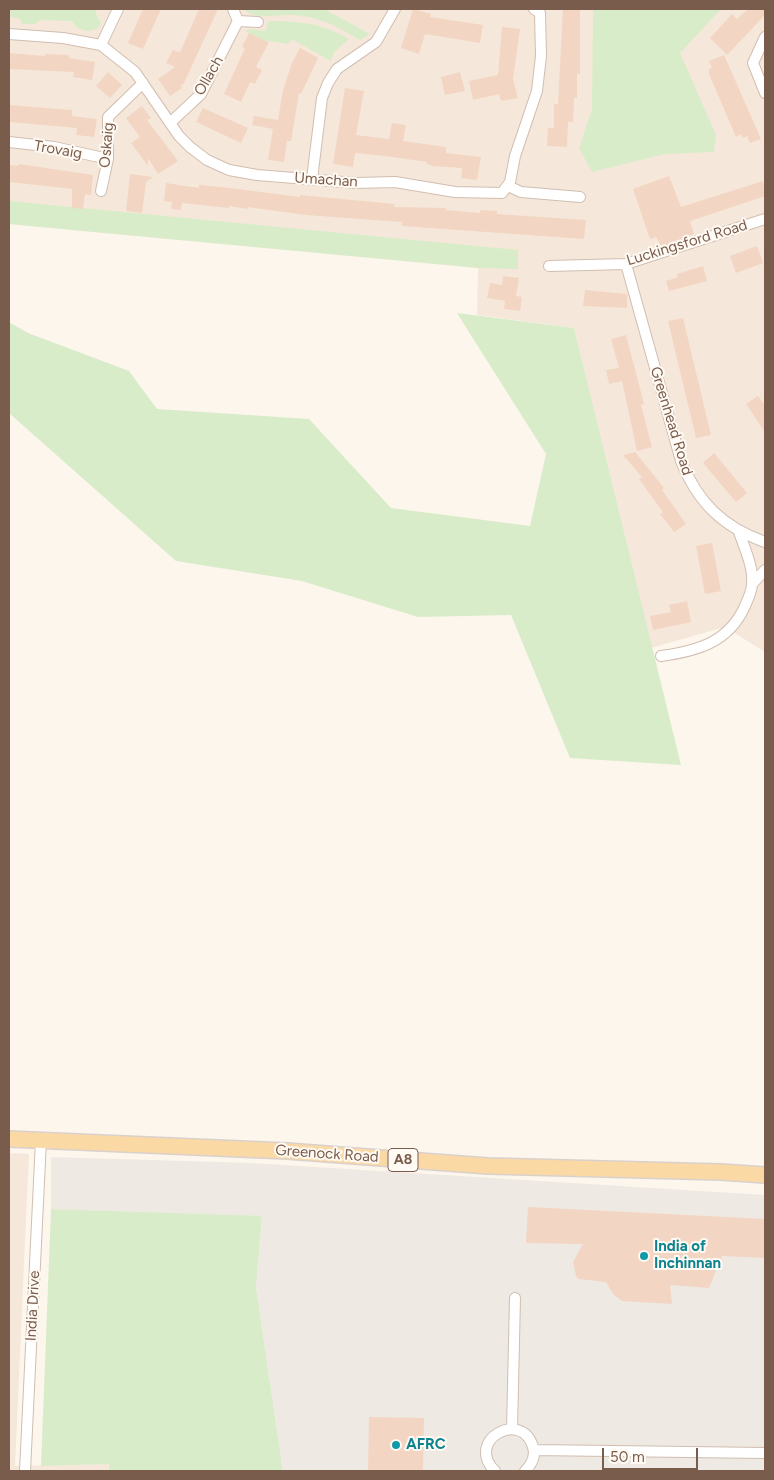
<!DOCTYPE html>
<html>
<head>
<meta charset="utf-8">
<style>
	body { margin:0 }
	#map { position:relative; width:774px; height:1480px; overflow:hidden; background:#fdf6ec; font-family:Figtree,sans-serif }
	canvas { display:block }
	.frame { position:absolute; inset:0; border:10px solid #7a5c4d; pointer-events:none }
	.scale { position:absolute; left:602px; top:1448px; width:96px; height:22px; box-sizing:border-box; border:2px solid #7a5c4d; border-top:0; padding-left:6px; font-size:15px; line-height:18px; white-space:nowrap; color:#7a5c4d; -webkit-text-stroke:4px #fffaf3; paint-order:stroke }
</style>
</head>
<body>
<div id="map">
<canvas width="774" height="1480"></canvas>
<div class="frame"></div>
<div class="scale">50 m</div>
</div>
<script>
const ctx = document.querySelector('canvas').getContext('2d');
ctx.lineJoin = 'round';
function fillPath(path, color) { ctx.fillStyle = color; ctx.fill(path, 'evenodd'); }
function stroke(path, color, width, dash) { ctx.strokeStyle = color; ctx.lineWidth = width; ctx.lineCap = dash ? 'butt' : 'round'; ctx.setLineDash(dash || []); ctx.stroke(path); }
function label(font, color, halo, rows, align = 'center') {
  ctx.font = font + ' Figtree,sans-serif'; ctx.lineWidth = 4; ctx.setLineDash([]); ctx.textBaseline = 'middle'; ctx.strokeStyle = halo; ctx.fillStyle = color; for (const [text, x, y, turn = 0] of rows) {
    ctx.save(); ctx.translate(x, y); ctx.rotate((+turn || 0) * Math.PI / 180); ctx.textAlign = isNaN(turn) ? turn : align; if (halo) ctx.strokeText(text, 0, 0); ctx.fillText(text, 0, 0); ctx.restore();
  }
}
const residential = new Path2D(`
	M9 9H765V652L725 627 651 648 574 328 477 315 478 268 9 224Z
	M9 1153 29 1154 15 1466 109 1464V1471H9Z`);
const industrial = new Path2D(`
	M51 1157 251 1163 765 1195V1471H283L256 1287 262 1217 51 1209Z`);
const green = new Path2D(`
	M9 9H97L95 12 101 23 97 29 88 31 77 28 72 21 40 20 35 24H22L19 18 9 17Z
	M244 9H324L370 34 360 40C339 27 318 16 292 15 277 14 255 21 244 9Z
	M593 9H721L680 53 716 135 714 152 665 154 592 172 579 148 592 109Z
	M268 21C298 21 322 23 349 39L334 52 331 61 292 39 288 44 264 40 245 31 250 29 266 31Z
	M9 201 518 250V269L479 268 9 224Z
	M457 313 574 328 681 765 570 758 511 615 418 617 302 581 176 561 9 413V322L28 333 129 371 157 409 309 419 391 508 530 526 546 454Z
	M51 1209 262 1216 256 1287 283 1471H109V1464L41 1466Z`);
const building = new Path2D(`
	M143 9H161L143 49 128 43Z
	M199 9H218L184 83 181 86 182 88 170 96 158 79 175 67 166 63 173 50 179 52 181 50Z
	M413 9 431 14 430 17 483 25 480 43 425 34 419 54 401 48Z
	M563 9H580V74H577V98H574L573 122H568L567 147 547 146 548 128H554V104H558Z
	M748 9H765V15L727 55 710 38 732 14 737 19Z
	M502 27 520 29 513 79 518 98 501 101 499 94 473 100 469 81 498 75Z
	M249 33 269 42 256 67 262 70 255 84 250 82 241 102 224 94 245 48 242 47Z
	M300 48 318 58 301 94 299 93 291 141H287L284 162 268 160 273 129 252 125 254 116 278 120 283 90 292 63Z
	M9 53 45 56V54L69 55V58L95 62 92 80 73 77 74 72 9 69Z
	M724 55 761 139 750 143 747 136 743 138 741 134 736 137 709 74V69L712 68 709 61Z
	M108 72 122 85 110 98 96 86Z
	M460 72 465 91 445 95 441 77Z
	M345 88 364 91 356 135 389 139 392 123 406 125 403 141 446 147V153L481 157 477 180 461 178 462 168 432 166 427 164V162L385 156 355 153 353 167 333 164Z
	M9 105 72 110V116L97 119 94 137 76 135 77 128 9 122Z
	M142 106 151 118 147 120 178 161 158 174 148 158V166L131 143 140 137 126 118Z
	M203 108 248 128 241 143 196 122Z
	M19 164 93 175 91 195 85 194 83 209 72 208V189L9 182V165L18 166Z
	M130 174 153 177 146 182 142 213 126 211Z
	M669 176 681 207 763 181 765 196 690 221 694 234 661 246 656 237 650 239 633 189Z
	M166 183 199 188V185L222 187 300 197V195L395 204 394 207 446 208V210L480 213V210L497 211V214L586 220 584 239 402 226V222L306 215 247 207V209L229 206V208L182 203 181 210 171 209 172 202 164 201Z
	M757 246 763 263 736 273 730 256Z
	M703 266 707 281 669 291 666 281 678 277 677 274Z
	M503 276 519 278 516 296 522 297 520 311 504 309 505 301 487 298 490 283 502 285Z
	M585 290 627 294V308L583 306Z
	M683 318 711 435 696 438 668 321Z
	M626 335 644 404 641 405 652 447 637 451 622 381 609 384 606 370 619 368 611 339Z
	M758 396 765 405V432L746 404Z
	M635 452 664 488 662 490 686 524 674 532 660 514 663 512 639 479 642 477 623 455Z
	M714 453 747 493 736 502 703 463Z
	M712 543 721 591 705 594 696 546Z
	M687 601 691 622 653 630 650 616 671 612 669 605Z
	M528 1207 765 1219V1258L722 1256 709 1288 670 1285 672 1304 622 1301 613 1294 606 1282 579 1279 576 1276 573 1262 583 1244 526 1243Z
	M369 1417 424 1418 423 1471H368Z`);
const street = new Path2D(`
	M233 9 238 21 258 22
	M9 34 63 38 101 45 135 72 179 136 190 147 207 160 229 170 257 175 356 183 395 182 455 192 502 193 510 182 515 156 537 91 541 56 540 13 534 9
	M765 37 753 63 765 93
	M101 45 118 9
	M170 123 201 94 238 21
	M9 142 54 147 108 159
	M312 179 322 98 328 83 337 69 376 42 395 9
	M508 186 521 192 580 197
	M101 191 108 159V117L143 83
	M626 264 681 461C698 503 723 527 765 542
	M549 266 626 264 765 219
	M753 583 765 570
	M661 656C698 651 729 642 745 606 748 599 752 591 752 584 754 568 744 547 739 532
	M512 1429 515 1298
	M534 1450 765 1453
	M25 1471 41 1140
	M495 1471C464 1440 522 1409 533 1447 536 1456 532 1464 525 1471`);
const primary = new Path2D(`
	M9 1139 287 1151 488 1166 721 1172 765 1175`);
const markers = [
	[644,1256,5,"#0f9aa8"],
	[396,1445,5,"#0f9aa8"]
];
const shields = [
	[403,1160,30]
];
const shieldNames = [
	["A8",403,1160]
];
const streetNames = [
	["Ollach",209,76,-60],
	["Oskaig",107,145,-85],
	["Trovaig",58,150,10],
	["Umachan",326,180,4],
	["Luckingsford Road",687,243,-17],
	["Greenhead Road",671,421,73],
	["Greenock Road",327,1154,4],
	["India Drive",33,1306,-87]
];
const cultureNames = [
	["India of",654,1247],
	["Inchinnan",654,1264],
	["AFRC",406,1445]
];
fillPath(residential, '#f5e8da');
fillPath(industrial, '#efe9e4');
fillPath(green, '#d8ecc9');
fillPath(building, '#f3d5c3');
stroke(street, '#d1beb0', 12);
stroke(primary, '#dad1cd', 18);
stroke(street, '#fff', 10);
stroke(primary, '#fbd9a5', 15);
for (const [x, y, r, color] of markers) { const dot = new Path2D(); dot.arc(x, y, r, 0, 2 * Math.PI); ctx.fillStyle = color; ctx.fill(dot); stroke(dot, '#fffaf3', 2); }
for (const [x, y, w] of shields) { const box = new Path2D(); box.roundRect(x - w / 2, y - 11.5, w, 23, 4); ctx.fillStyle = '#fffaf3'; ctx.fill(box); stroke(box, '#7a5c4d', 1); }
label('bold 14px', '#7a5c4d', null, shieldNames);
label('15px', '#7a5c4d', '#fffaf3', streetNames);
label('bold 15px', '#0d838f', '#fffaf3', cultureNames, 'left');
</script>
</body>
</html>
